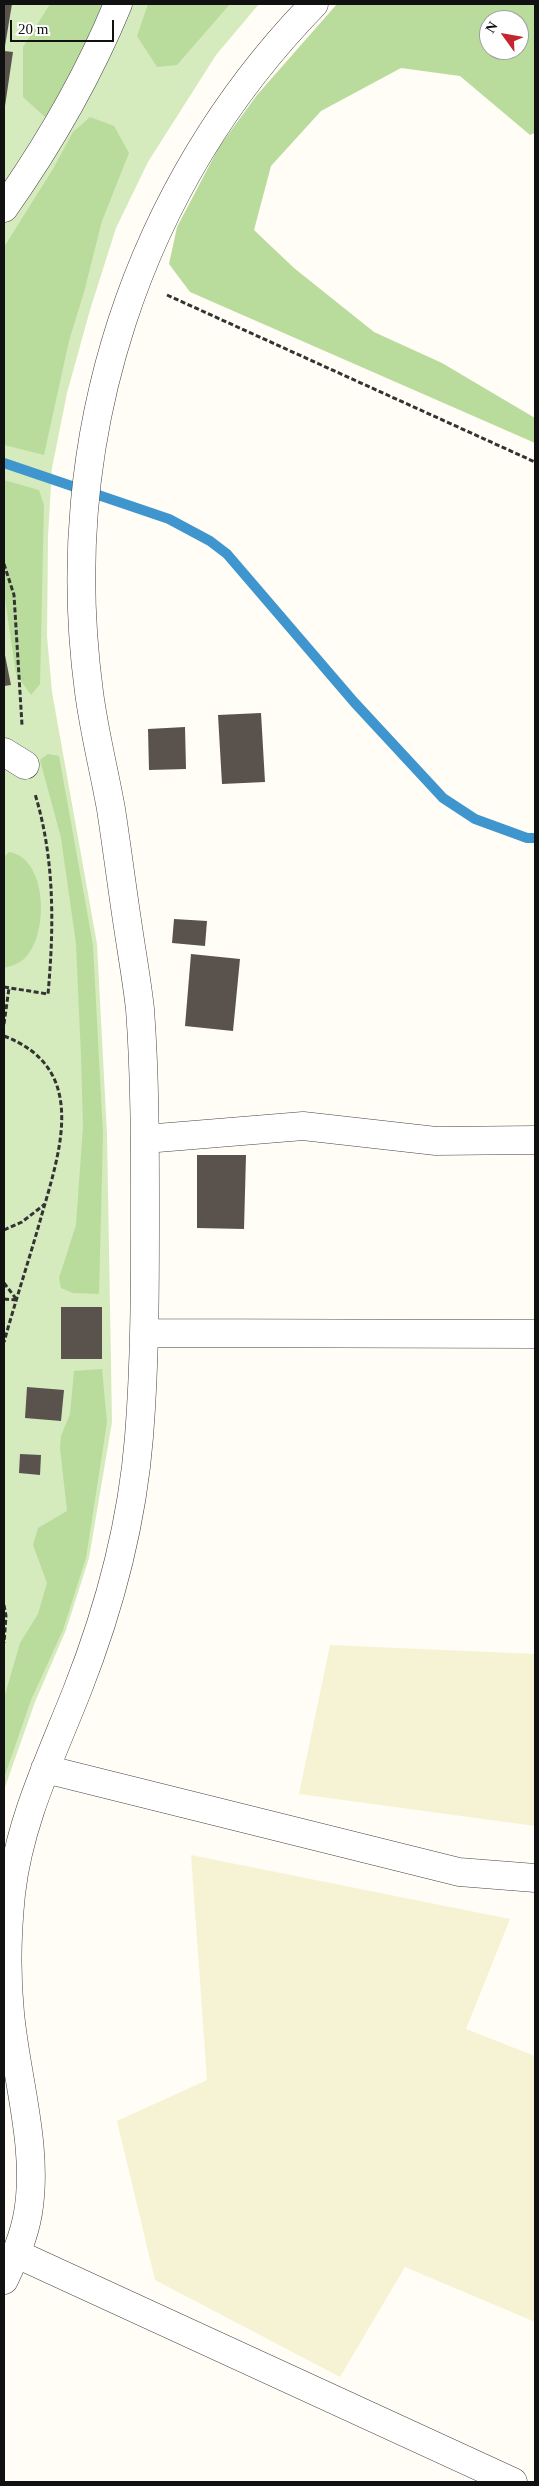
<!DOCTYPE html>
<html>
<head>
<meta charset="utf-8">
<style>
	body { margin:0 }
	#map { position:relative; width:539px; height:2486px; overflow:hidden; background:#fffdf5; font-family:"Times New Roman",serif }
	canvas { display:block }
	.frame { position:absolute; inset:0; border:5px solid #111; pointer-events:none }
	.north { position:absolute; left:479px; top:10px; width:50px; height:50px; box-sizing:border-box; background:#fff; border:1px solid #a0a0a0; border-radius:50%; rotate:302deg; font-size:14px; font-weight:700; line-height:20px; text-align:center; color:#111 }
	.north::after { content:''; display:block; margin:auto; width:18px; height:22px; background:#c4262e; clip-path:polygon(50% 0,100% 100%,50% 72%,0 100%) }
	.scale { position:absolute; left:10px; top:20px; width:104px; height:22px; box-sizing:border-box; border:2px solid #111; border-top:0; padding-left:6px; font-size:15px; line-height:18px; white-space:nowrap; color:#111; -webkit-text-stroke:4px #fff; paint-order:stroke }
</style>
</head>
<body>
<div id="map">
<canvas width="539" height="2486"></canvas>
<div class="frame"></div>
<div class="north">N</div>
<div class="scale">20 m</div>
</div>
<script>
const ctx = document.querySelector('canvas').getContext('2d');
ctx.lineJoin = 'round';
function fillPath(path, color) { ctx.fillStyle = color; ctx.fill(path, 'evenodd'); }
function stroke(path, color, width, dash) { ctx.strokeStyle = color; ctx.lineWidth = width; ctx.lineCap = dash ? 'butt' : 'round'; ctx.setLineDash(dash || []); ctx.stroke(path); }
const farmland = new Path2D(`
	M330 1645 535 1654V1826L299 1794Z
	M191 1855 510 1919 466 2029 535 2056V2322L405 2267 340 2377 155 2280 117 2121 207 2080Z`);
const green = new Path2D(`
	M4 4H259L216 55 148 162 116 228 90 310 67 393 52 468 48 537 47 636 52 692 97 944 107 1134 112 1422 89 1558 66 1630 35 1702 4 1790Z`);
const forest = new Path2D(`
	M50 4H108L78 68 46 118 23 97V47Z
	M148 4H230L177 65 157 67 137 36Z
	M337 4H535V133L530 135 460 76 401 68 321 111 271 166 254 230 294 268 374 332 442 363 535 418V443L190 292 169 264 177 227 219 147 257 95ZM489 20H519V50H489Z
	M90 117 114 126 129 153 102 221 84 292 69 341 44 455 4 445V247L53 169 73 132Z
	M4 480 39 490 44 505 40 684 31 695 16 674 4 592Z
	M48 754 59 756 93 945 103 1134 99 1294 73 1293 61 1288 59 1278 76 1225 83 1126 81 1057 76 944 61 838 40 760Z
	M9 852C48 858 49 935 25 958 19 964 11 966 4 968V857Z
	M102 1369 107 1422 86 1558 63 1630 31 1700 4 1778V1698L20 1643 38 1614 47 1583 33 1545 38 1528 67 1511 60 1448 61 1436 70 1414 74 1371Z`);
const stream = new Path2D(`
	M4 463 169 519 210 541 227 554 354 702 443 798 475 819 527 838H535`);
const building = new Path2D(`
	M4 4H12L5 46H4Z
	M4 51 13 52 5 106H4Z
	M4 650 11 685 4 686Z
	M261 713 265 782 222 784 218 715Z
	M185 727 186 769 149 770 148 729Z
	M174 919 207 921 205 946 172 943Z
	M191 954 240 959 233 1031 185 1026Z
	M197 1155H246L244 1229 197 1228Z
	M61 1307H102V1359H61Z
	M27 1387 64 1390 61 1421 25 1418Z
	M20 1454 41 1455 40 1475 19 1473Z`);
const path = new Path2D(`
	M167 295 535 462
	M4 564 14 595 22 725
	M4 987 48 994C54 928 55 859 35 794
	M4 1024 9 988
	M4 1036C88 1068 61 1148 42 1214 30 1257 16 1299 4 1342
	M4 1230 22 1222 45 1204
	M4 1283 17 1300
	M4 1299 17 1300
	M4 1605 6 1616 4 1643`);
const minor = new Path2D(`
	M4 208C49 144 88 77 118 4
	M4 752 25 765
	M145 1139 303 1126 436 1141 535 1140
	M144 1333 535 1334
	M45 1769 459 1872 535 1878
	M17 2254 513 2482
	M4 2280C14 2259 24 2237 28 2213 39 2147 16 2078 10 2013 6 1973 7 1933 11 1894 19 1822 51 1757 77 1691 109 1610 132 1525 139 1437 145 1362 145 1287 145 1211 145 1144 145 1076 140 1009 137 982 132 954 128 927 122 888 117 848 111 809 104 770 94 731 89 692 55 439 136 187 314 4`);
fillPath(farmland, '#f6f3d4');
fillPath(green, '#d5ebbd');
fillPath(forest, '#b9dc9c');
stroke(stream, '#3f96cf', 10);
fillPath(building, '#5a524d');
stroke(minor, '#444', 29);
stroke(path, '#333', 3, [5, 2.5]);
stroke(minor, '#fff', 28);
</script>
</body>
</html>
